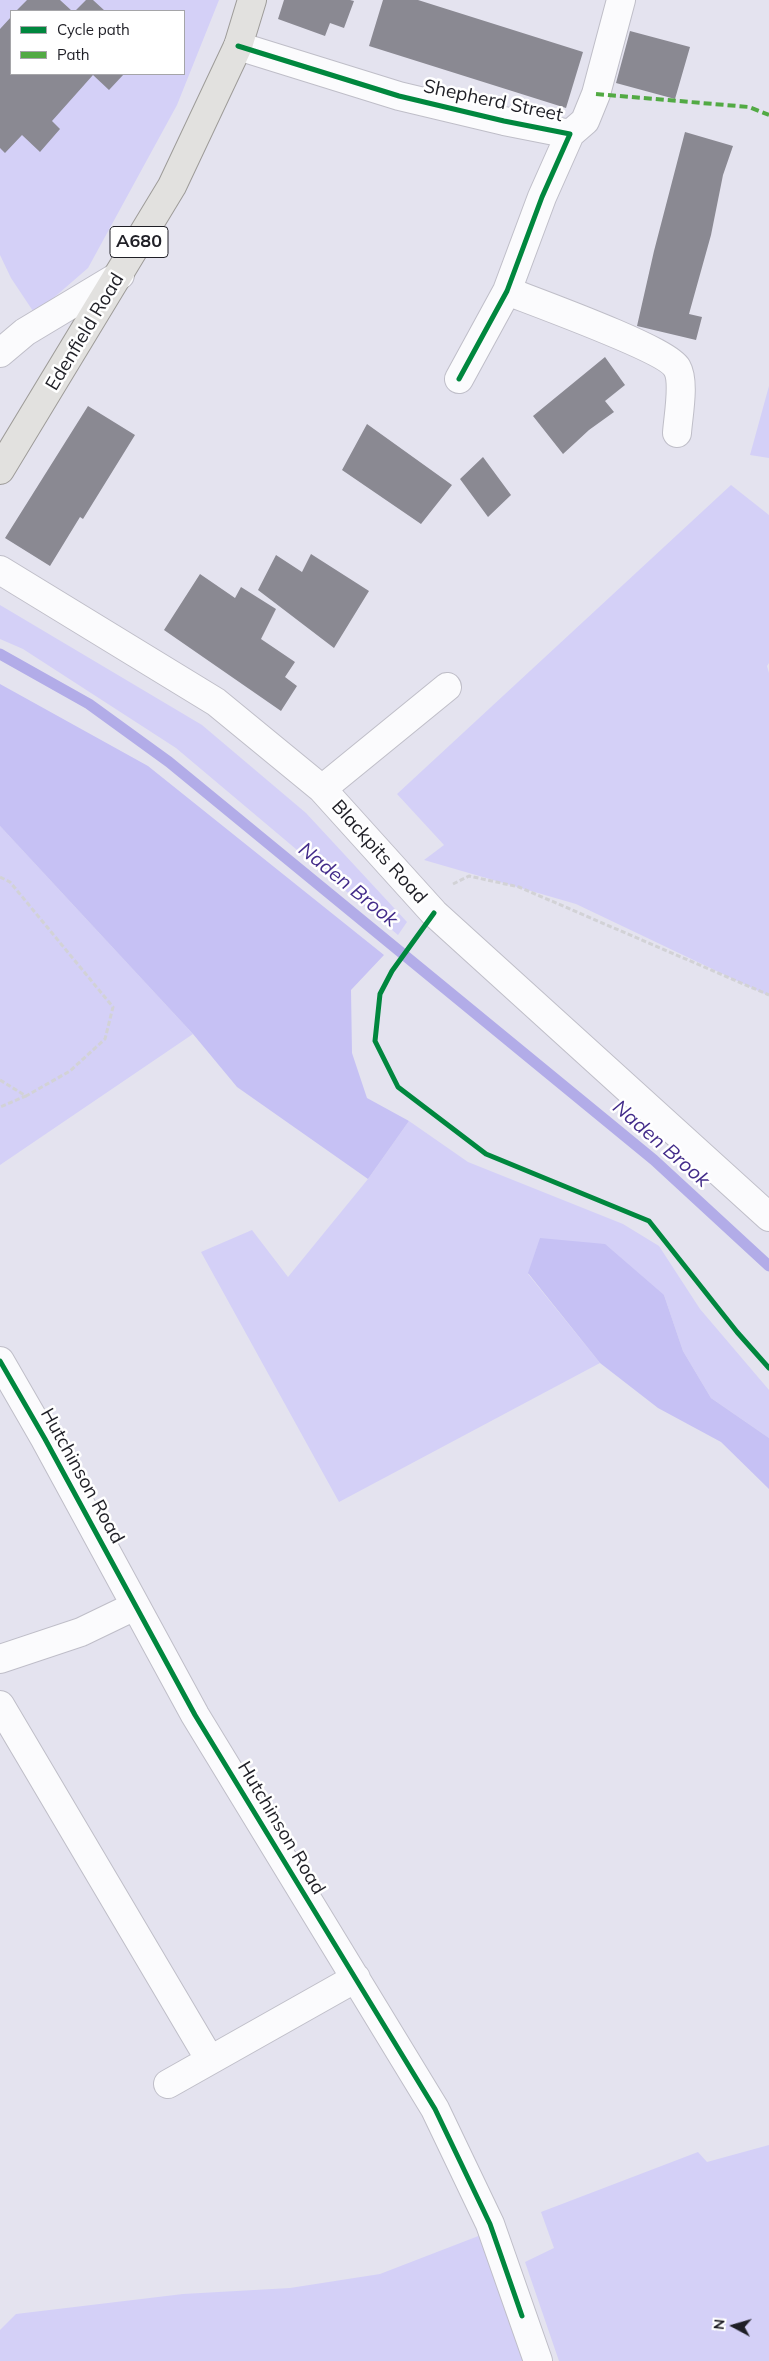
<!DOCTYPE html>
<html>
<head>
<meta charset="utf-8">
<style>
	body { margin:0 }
	#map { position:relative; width:769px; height:2361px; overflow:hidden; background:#e4e3ef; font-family:Mulish,sans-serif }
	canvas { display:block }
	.legend { position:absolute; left:10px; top:10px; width:175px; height:65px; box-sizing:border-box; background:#fff; border:1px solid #a5a5a8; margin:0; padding:6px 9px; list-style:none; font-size:15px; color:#1f1f26 }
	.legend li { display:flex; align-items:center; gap:10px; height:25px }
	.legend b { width:25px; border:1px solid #a5a5a8 }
	.north { position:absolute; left:709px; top:2301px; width:50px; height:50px; -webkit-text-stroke:4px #fff; paint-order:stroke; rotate:276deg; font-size:14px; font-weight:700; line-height:20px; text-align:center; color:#1f1f26 }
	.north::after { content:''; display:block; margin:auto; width:18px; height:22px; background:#1f1f26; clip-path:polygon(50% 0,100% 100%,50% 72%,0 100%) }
</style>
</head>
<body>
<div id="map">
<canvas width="769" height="2361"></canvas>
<ul class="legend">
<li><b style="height:6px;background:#00873e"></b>Cycle path</li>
<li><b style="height:6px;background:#52aa44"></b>Path</li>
</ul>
<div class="north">N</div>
</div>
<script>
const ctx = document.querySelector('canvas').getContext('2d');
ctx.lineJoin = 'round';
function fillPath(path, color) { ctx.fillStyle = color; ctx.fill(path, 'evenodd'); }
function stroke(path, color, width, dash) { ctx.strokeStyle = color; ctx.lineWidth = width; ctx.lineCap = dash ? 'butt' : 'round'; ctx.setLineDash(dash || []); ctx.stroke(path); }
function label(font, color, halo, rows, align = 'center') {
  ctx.font = font + ' Mulish,sans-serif'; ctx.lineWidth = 5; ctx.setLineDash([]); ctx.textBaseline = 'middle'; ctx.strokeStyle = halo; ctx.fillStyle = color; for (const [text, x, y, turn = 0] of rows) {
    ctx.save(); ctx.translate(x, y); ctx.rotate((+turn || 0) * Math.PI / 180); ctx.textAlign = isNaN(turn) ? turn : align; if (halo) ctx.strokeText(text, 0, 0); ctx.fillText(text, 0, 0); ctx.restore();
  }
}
const green = new Path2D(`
	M0 0H219L177 105 88 268 35 314 11 278 0 255ZM11 11H184V74H11Z
	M769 386V458L750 455Z
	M731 485 769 515V663L767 666 769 673V996L576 904 424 860 444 845 397 794Z
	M0 605 202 725 306 813 407 922 398 935 176 748 23 649 0 639Z
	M0 826 193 1034 0 1165Z
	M409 1121 468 1162 623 1224 659 1246 700 1309 769 1390V1438L711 1398 683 1351 664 1295 528 1274 600 1363 339 1502 201 1252 252 1230 288 1277 368 1179Z
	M769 2145V2361H559L525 2262 554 2248 541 2212 698 2152 707 2162Z
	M481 2235 524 2361H0V2330L16 2314 183 2294 290 2288 380 2274Z`);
const forest = new Path2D(`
	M0 684 148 766 384 955 351 990 352 1053 367 1098 409 1121 368 1179 237 1087 193 1034 0 826Z
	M540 1238 605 1244 664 1295 683 1351 711 1398 769 1438V1489L721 1442 658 1408 600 1363 528 1273Z`);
const stream = new Path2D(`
	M0 654 89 704 169 762 654 1160 769 1266`);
const building = new Path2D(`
	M27 0H60L72 11H16Z
	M86 0H93L105 11H75Z
	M284 0H350L354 1 344 28 330 23 325 36 278 19Z
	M383 0H418L583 52 566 108 369 46Z
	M11 17V74H124L109 90 93 75 52 121 60 129 40 152 22 135 5 153 0 148V29Z
	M630 31 690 47 675 99 616 83Z
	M685 132 733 146 723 175 711 235 689 314 702 317 696 340 637 326 654 251Z
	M605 357 625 385 605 401 614 412 589 430 563 454 533 416Z
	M88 406 135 435 83 519 80 517 50 566 5 538Z
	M367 424 452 485 421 524 342 470Z
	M483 457 511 495 488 517 460 479Z
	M311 554 369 591 334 648 258 590 276 555 302 572Z
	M200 574 235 598 241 587 276 609 261 639 295 662 285 677 297 686 281 711 164 630Z`);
const path = new Path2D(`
	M0 877 10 882 113 1007 105 1039 70 1071 26 1096
	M453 884 469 876 519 887 769 995
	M0 1080 26 1096 0 1107`);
const minor = new Path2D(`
	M238 46 399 96 504 121 570 134 542 197 507 291 459 379
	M570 134 585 121 596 94 621 0
	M507 291C535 302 666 349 677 368 685 382 678 417 677 433
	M0 353 25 332 120 275
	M0 570 216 702 322 789 434 913 769 1217
	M322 789 447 687
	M0 1361 45 1439 195 1715 435 2109 490 2224 538 2361
	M0 1659 81 1632 135 1606
	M0 1705 210 2060
	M168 2084 356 1978`);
const major = new Path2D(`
	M0 470 172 186 238 46 252 0`);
const quiet = new Path2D(`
	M596 94 749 107 769 115`);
const cycleway = new Path2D(`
	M238 46 399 96 504 121 570 134 542 197 507 291 459 379
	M434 913 392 971 380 994 375 1041 398 1087 486 1154 649 1221 737 1332 769 1368
	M0 1361 45 1439 195 1715 435 2109 490 2224 522 2316`);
const shields = [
	[139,242,58]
];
const shieldNames = [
	["A680",139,242]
];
const streetNames = [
	["Shepherd Street",493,101,12],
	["Edenfield Road",85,332,-59],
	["Blackpits Road",379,852,48],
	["Hutchinson Road",82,1476,61],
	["Hutchinson Road",281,1828,59]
];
const waterNames = [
	["Naden Brook",348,885,39],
	["Naden Brook",661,1144,41]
];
fillPath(green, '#d4d0f7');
fillPath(forest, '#c6c1f4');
stroke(stream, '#b2ace8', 11);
fillPath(building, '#8a8992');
stroke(minor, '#bfbec8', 30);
stroke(major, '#9d9b98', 30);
stroke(path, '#d2d2d6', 3, [5, 2.5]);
stroke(minor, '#fbfbfd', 28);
stroke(major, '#e2e1df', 28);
stroke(quiet, '#52aa44', 4, [8, 4]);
stroke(cycleway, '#00873e', 5);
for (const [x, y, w] of shields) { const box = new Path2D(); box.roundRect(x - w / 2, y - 15.5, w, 31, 4); ctx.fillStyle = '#fff'; ctx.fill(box); stroke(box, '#1f1f26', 1); }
label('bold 18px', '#1f1f26', null, shieldNames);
label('19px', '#1f1f26', '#fff', streetNames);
label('italic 20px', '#432c8a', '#fff', waterNames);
</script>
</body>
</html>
